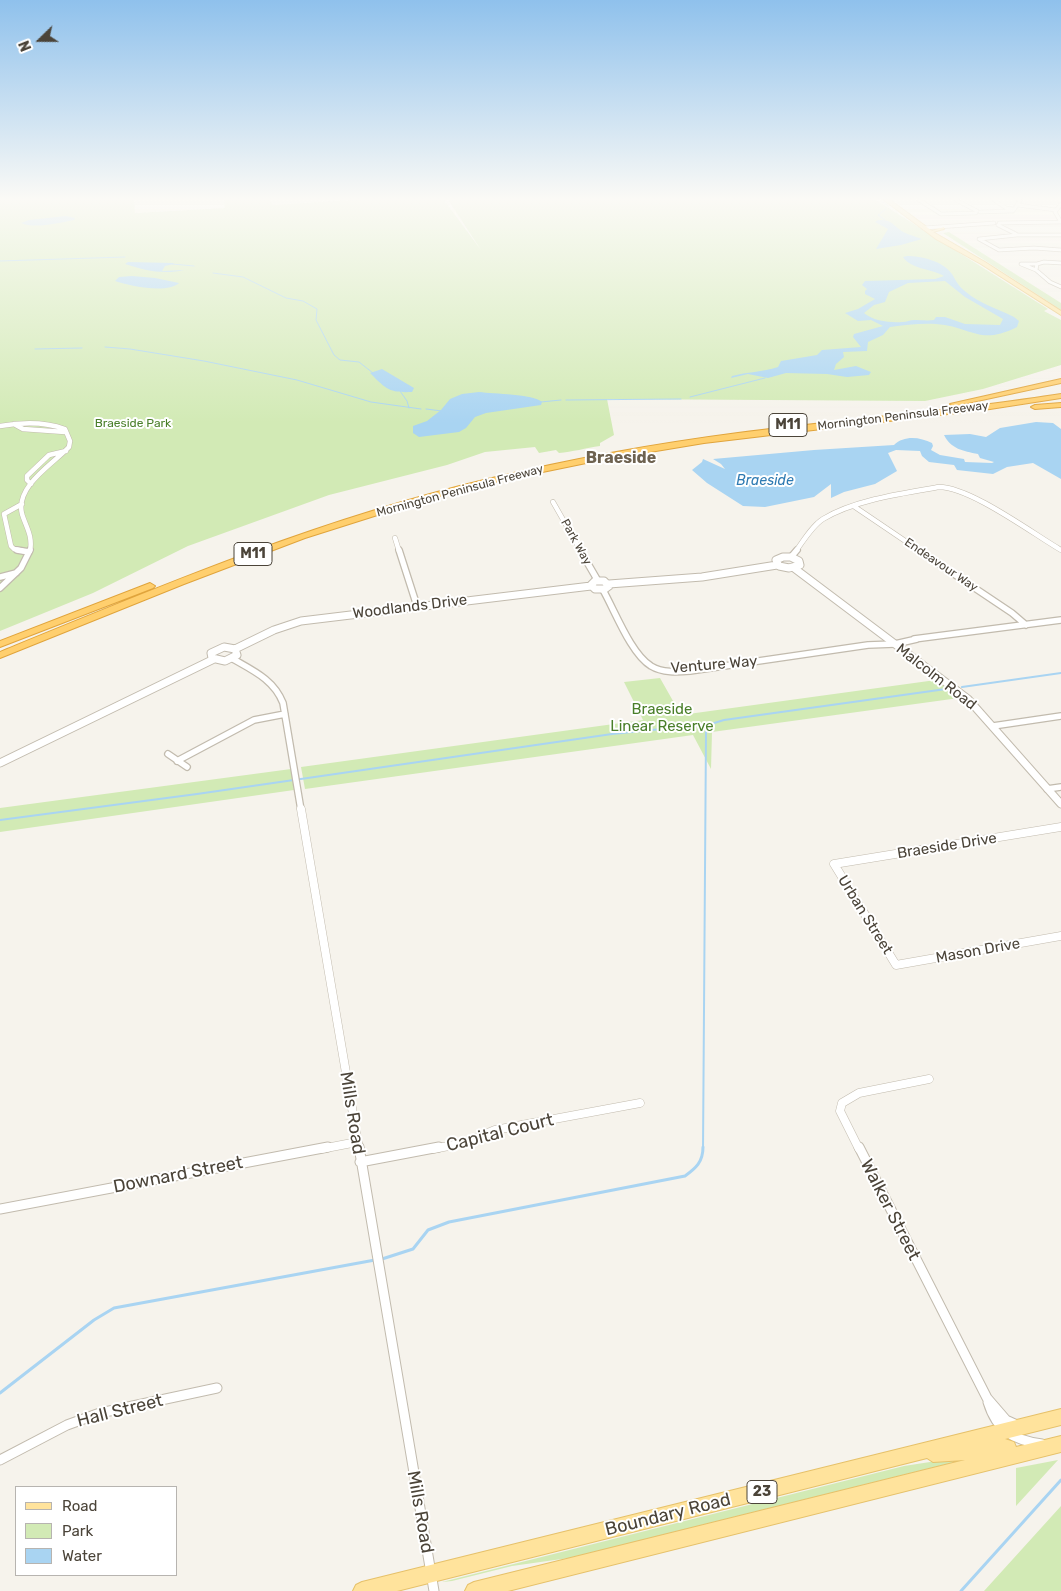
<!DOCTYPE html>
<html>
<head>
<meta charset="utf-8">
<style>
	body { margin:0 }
	#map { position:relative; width:1061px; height:1591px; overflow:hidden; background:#f6f3ec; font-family:Rubik,sans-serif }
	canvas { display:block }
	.legend { position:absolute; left:15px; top:1486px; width:162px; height:90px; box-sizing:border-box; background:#fff; border:1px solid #b7b4b0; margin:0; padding:6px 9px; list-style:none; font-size:15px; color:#4b4439 }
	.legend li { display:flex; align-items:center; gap:10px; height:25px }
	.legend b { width:25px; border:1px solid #b7b4b0 }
	.north { position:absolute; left:15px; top:15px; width:50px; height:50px; -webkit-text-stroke:4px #fff; paint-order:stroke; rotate:248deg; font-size:14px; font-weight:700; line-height:20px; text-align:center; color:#4b4439 }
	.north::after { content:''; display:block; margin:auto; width:18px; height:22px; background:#4b4439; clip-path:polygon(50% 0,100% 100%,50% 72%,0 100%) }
</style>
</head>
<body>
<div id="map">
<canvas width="1061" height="1591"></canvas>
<ul class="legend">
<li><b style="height:6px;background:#ffe39c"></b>Road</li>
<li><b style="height:14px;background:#d2eab5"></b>Park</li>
<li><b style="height:14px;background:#a9d4f2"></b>Water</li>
</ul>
<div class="north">N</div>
</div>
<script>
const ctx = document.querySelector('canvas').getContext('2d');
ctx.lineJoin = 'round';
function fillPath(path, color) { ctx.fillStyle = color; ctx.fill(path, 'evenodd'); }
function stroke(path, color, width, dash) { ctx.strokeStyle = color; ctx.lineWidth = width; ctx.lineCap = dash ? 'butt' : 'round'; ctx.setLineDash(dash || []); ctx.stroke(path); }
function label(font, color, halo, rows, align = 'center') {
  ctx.font = font + ' Rubik,sans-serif'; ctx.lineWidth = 4; ctx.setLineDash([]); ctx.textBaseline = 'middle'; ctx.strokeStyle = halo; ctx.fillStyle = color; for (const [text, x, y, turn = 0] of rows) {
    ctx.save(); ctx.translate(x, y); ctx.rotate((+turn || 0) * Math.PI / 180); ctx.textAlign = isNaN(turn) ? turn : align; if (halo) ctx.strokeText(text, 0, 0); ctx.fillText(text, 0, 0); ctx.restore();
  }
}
const green = new Path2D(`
	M0 200H134L135 213 225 208 224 200H270L272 205 352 200H444L481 250 448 200H876L1048 309 1044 311 1061 320V365L983 389 925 401 607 399 614 435 600 443V446C586 448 572 452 559 453L556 450 539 453 535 447 485 452 447 465 329 495 188 546 93 593 0 631Z
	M949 232 1061 303V310L943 233Z
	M660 678 681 715 936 680 959 698 712 732 711 769 693 735 305 789 301 767 643 720 624 682Z
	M291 769 294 790 0 832V808Z
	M995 1452 569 1558 512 1566 452 1581 442 1582 904 1466Z
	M1058 1460 1016 1506V1468Z
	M1061 1506V1591H984Z`);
const water = new Path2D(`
	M66 216 75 218 74 220C59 223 34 229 21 223L29 220Z
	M878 220C891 220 890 222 899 229 904 234 915 236 922 239L901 245 876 249 888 229 875 222Z
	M907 256C921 256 943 261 952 274 956 281 959 287 966 292 979 303 998 309 1014 317L1019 321 1017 327C979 346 973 327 936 324 921 323 905 325 890 327L883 335 868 342 867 351 843 352 844 357 836 364 834 370 856 366 871 372 869 375 847 377 827 374 786 373 768 378 748 374 731 378 732 376C747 372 762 372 778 367L781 361 817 355 822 350 861 347 853 337 854 334 883 326 871 320 858 321 845 313 858 309 875 299 865 294V291L867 289 862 285 865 281 935 279 944 276C933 269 910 269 903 257ZM945 281 965 297 1003 319 1000 325 965 324 945 317H936L934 320C927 321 921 320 914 320 910 320 907 322 902 322 891 323 873 321 864 313L874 305 885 302 889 292 908 283Z
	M128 262 173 263 174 264 165 266 162 271 184 270C163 275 144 270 125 264Z
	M132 276 155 278 179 283C167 294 130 286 115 281L119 277Z
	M382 369 414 388 412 392C389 393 386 389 370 373Z
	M479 392C494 394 533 394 542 402L541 405 486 413 475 417 466 428 459 432 419 437 413 433V426L427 421 441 410 450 399 462 394Z
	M1036 422 1053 423 1061 429V479L1033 463 1007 467 993 474 957 470 954 465 929 462 922 456 920 451 896 450 888 453 897 471 875 484 844 492 831 498V484L814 497 765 507 743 506 707 483 692 470 702 462 703 459 725 469 721 464 713 459 814 450 894 445C904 435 920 437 932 443L933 446 931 450 940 455 964 459 965 462 992 463 994 462 980 458 978 454C963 451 951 449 944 435L970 434 986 437 1000 428Z`);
const streamFar2 = new Path2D(`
	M881 200 888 206
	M885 220 878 215 886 209
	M0 261 125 257
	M172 264 194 266
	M213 273 243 277 286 298 303 301 317 309 316 320 334 355 340 360 359 362 373 373
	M105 347 130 349 204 361 297 380 371 402 421 409
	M35 349 82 348
	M400 391 407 401 409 408
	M690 397 765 378
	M566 400 681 399
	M541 402 561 400
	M426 409 442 411`);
const streamFar1 = new Path2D(`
	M962 687 1061 673
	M0 820 197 794 612 734 711 724
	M703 1149 706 731 711 724 724 720 946 689`);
const stream = new Path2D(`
	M382 1259 413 1249 428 1230 449 1222 685 1176C696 1168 703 1162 703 1147
	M0 1393 94 1320 114 1308 375 1260
	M961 1591 1061 1480`);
const minorFar4 = new Path2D(`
	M919 200 941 214 976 213
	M956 200 977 211
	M994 200 1006 208 1013 209
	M1061 204 1055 212 1061 222
	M1017 205 1056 210
	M980 212 1013 211 1020 201 1018 200
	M999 223 1061 222
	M998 225 1016 234
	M924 228 994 223
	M1061 235H1017L979 239 999 250 1034 248 1061 250
	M1061 263 1044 262 1037 264 1036 270 1050 282 1061 287
	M1036 270 1021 264H1037`);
const minorFar3 = new Path2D(`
	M14 424 23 429 65 432
	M0 426C22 422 43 421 65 429L70 441 69 447C53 464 15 486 22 514 26 527 33 536 30 551
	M31 484 27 480V476L49 455 66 451
	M553 502 581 551
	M22 504 4 514 11 546 14 549 23 551
	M855 507 920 551
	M395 538 399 551
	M796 551C804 540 812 526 823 519 854 500 904 493 939 487 970 487 1032 533 1061 550`);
const minorFar2 = new Path2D(`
	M17 550 29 552
	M399 550 417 606
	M580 550 598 581
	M918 550 1012 613 1026 625
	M791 557 797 550
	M0 577 16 573
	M0 588 21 568 30 550
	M603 590C615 611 631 654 651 666 662 673 678 672 690 671L868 645 895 644 917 639
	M914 639 1061 620
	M233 659C254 671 274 680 283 703L301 810
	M993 726 1061 716
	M168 754 187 767
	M177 761 254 720 285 714
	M1047 789 1061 787`);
const minorFar1 = new Path2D(`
	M301 809 359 1149
	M1061 827 834 864 896 965 1061 936
	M321 1149 357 1142
	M433 1149 464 1143 495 1130 640 1103
	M859 1149 840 1111 842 1103 859 1093 929 1079`);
const minor = new Path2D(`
	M359 1147 434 1591
	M859 1147 987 1398 1006 1420 1017 1425
	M360 1162 439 1147
	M0 1209 328 1147
	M988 1402C997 1431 1013 1440 1042 1444
	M0 1460 67 1425 100 1413 217 1388`);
const tertiary = new Path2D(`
	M783 557H791L799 561 800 565 789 568 779 566 776 560Z
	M794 568 968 699 1061 804
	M595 581H604L609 586 605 589H595L591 585Z
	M609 584 702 577 777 565
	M224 647 235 649 237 655 225 661 212 658 211 653Z
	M235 649 274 630 301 621 591 586
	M0 763 214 659`);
const primary = new Path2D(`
	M884 200H890L932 231 944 227V229L933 232 985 262 1061 311V315L981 264 936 239Z
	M1061 1409V1425L1005 1439 1014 1442 1016 1447 1061 1436V1452L508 1591H465L468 1585 474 1582 965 1460 933 1462 927 1458 397 1591H353L356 1585 362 1582Z`);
const motorway = new Path2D(`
	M1061 379V383L954 406 950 404Z
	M1061 394V398L990 409 704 443 596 461 489 483 428 499 305 538 184 584 0 658V652C160 586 320 519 488 479 571 459 654 444 738 433 846 419 954 411 1061 394Z
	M1061 403V407L1035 409 1031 407 1035 405Z
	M150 583 155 586 153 588 0 647V641Z`);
const farStreetnames = [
	["Mornington Peninsula Freeway",903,416,-7],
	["Mornington Peninsula Freeway",460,491,-15],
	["Park Way",576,542,61],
	["Endeavour Way",941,565,34]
];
const farParknames = [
	["Braeside Park",133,424]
];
const shields = [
	[788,425,38],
	[253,554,38],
	[762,1492,30]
];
const shieldNames = [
	["M11",788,425],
	["M11",253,554],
	["23",762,1492]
];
const farWaternames = [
	["Braeside",765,481]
];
const streetNames = [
	["Woodlands Drive",410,607,-7],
	["Venture Way",714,665,-5],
	["Malcolm Road",936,677,38],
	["Braeside Drive",947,846,-9],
	["Urban Street",865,915,58],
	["Mason Drive",978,951,-10]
];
const parkNames = [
	["Braeside",662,710],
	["Linear Reserve",662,727]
];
const farDistrictnames = [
	["Braeside",621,458]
];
const nearStreetnames = [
	["Mills Road",352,1113,81],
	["Capital Court",500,1133,-14],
	["Downard Street",178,1175,-11],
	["Walker Street",890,1210,63],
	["Hall Street",120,1411,-14],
	["Mills Road",420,1512,80],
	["Boundary Road",668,1515,-14]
];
fillPath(green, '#d2eab5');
fillPath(water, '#a9d4f2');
stroke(streamFar2, '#a9d4f2', 1);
stroke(streamFar1, '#a9d4f2', 2);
stroke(stream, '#a9d4f2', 3);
stroke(minorFar4, '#c2bbae', 4.5);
stroke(minorFar3, '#c2bbae', 5.5);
stroke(minorFar2, '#c2bbae', 8);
stroke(minorFar1, '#c2bbae', 9);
stroke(minor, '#c2bbae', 11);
stroke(tertiary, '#c2bbae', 9);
stroke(primary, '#e6c16a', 2);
stroke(motorway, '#e0a43c', 2);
stroke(minorFar4, '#fff', 3);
stroke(minorFar3, '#fff', 4.5);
stroke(minorFar2, '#fff', 5.5);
stroke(minorFar1, '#fff', 8);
stroke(minor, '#fff', 9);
stroke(tertiary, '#fff', 7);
fillPath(primary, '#ffe39c');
fillPath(motorway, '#ffcf6e');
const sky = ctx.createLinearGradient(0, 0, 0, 423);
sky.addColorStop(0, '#8fc1ec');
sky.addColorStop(0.47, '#fbfaf6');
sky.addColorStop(1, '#fbfaf600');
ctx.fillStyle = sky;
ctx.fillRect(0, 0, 1061, 423);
label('12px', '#4b4439', '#fff', farStreetnames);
label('12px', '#4a7f2a', '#fff', farParknames);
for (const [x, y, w] of shields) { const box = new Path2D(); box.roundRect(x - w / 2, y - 11.5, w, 23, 4); ctx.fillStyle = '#fff'; ctx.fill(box); stroke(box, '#4b4439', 1); }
label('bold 14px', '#4b4439', null, shieldNames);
label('italic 14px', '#2e7ab2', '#fff', farWaternames);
label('15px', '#4b4439', '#fff', streetNames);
label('15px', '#4a7f2a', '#fff', parkNames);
label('bold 16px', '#6e6250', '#fff', farDistrictnames);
label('18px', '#4b4439', '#fff', nearStreetnames);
</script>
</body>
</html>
